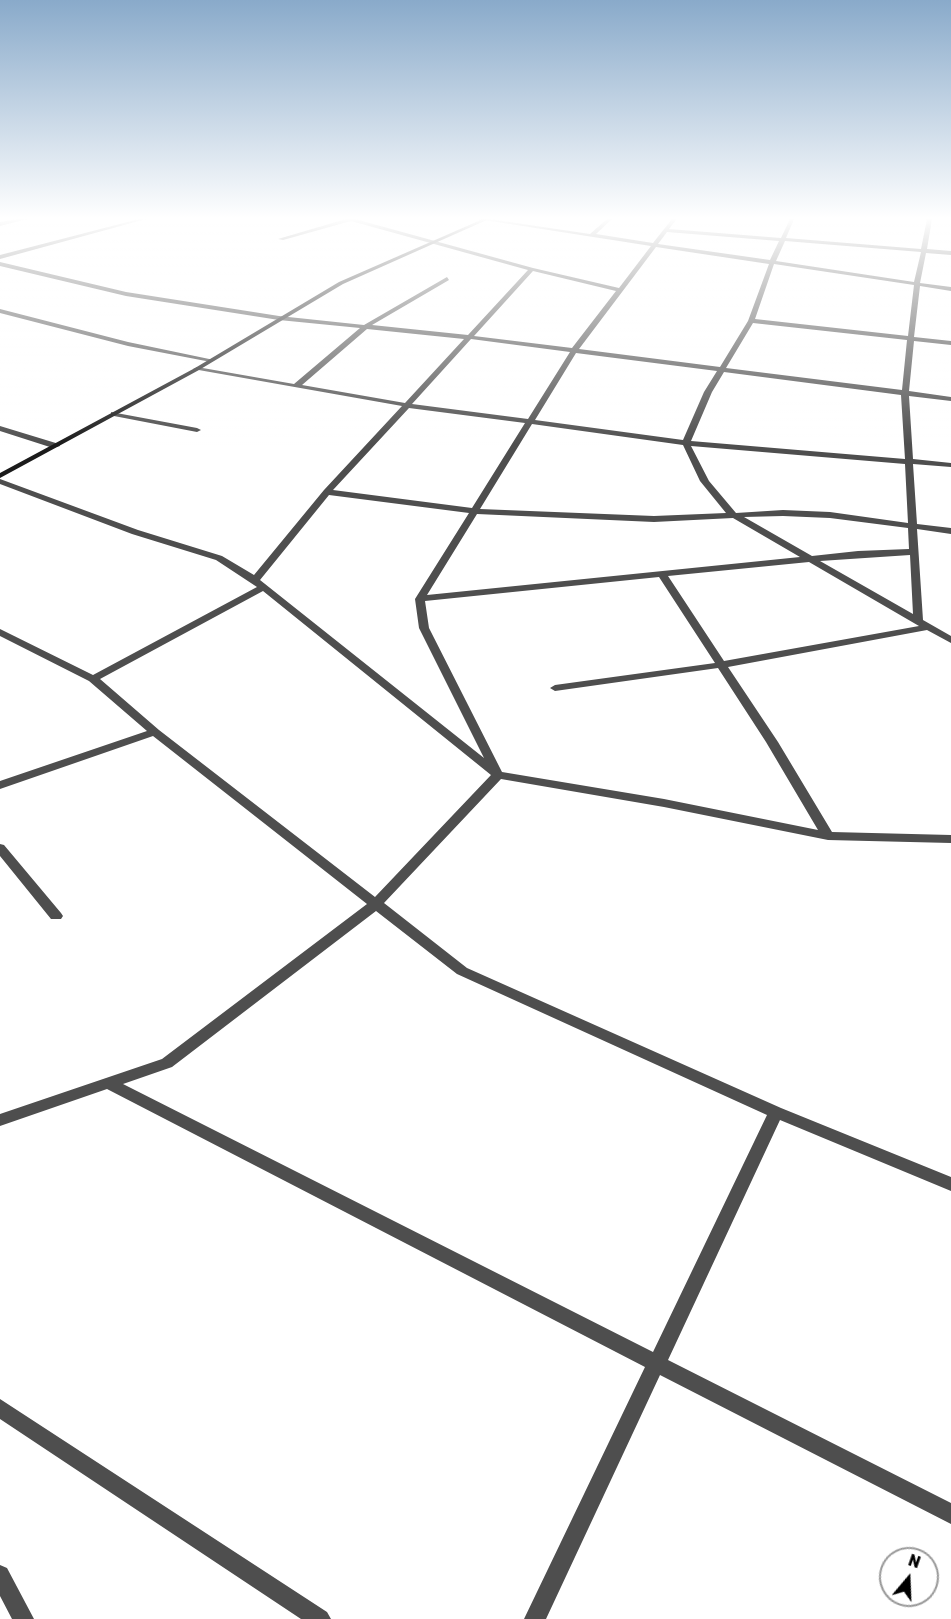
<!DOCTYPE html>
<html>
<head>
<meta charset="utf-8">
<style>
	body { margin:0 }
	#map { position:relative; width:951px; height:1619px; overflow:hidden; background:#fff; font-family:Rubik,sans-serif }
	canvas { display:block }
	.north { position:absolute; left:879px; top:1547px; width:60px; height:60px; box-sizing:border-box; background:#fff; border:2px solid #999; border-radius:50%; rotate:19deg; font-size:16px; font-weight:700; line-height:24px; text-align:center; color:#000 }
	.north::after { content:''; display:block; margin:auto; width:21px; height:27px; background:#000; clip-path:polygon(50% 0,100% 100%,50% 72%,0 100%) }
</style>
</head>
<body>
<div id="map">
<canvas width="951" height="1619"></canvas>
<div class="north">N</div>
</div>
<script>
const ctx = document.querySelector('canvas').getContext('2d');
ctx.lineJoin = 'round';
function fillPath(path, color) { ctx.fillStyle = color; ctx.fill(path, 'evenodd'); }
const street = new Path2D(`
	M18 219H27L0 226V222Z
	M139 219H146L0 259V255Z
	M346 219H355L533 268 619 288 651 246 478 219H489L590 234 607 219H612L596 234 653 243 672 219H677L669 229 781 238 790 219H794L786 238 921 249 927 219H932L927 249 951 251V255L926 253 920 283 951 287V291L920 286 914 337 951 341V345L914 341 909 391 951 397V401L909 396 913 459 951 463V467L913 464 917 524 951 528V534L917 529 923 620 951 636V643L927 630 728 667 778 742 832 832 951 835V843L828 840 664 807 501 779 384 903 467 968 781 1108 951 1177V1191L780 1120 668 1360 951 1503V1524L660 1375 546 1619H524L645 1367 107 1089 0 1126V1114L162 1059 367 904 153 736 0 789V781L147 731 89 681 0 636V629L93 675 257 587 216 560 132 534 0 484V479L138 530 222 556 254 575 324 490 402 406 193 369 197 367 294 384 360 328 279 320 126 296 0 266V262L126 292 279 316 364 325 447 277 449 280 372 325 468 335 528 270 351 221 283 240 278 239ZM667 232 779 241 770 260 658 244ZM785 241 921 252 914 282 776 261ZM656 247 769 264 748 321 720 367 579 349ZM774 264 914 285 908 336 755 319ZM533 271 616 291 572 348 474 336ZM753 323 907 340 902 390 726 368ZM367 329 464 339 405 403 302 385ZM471 339 570 352 528 419 412 404ZM576 353 717 371 704 392 683 440 535 420ZM724 372 901 395 905 459 691 441 712 392ZM409 408 525 423 472 508 333 490ZM532 424 683 445 700 481 726 513 654 516 480 509ZM691 446 905 464 908 523 830 512 783 510 736 513 709 481ZM329 495 469 513 415 599 419 628 484 758 260 580ZM477 514 654 522 733 518 800 557 427 595ZM783 516 830 518 908 528 909 549 858 551 812 556 744 517ZM910 555 913 614 820 561ZM809 562 919 626 724 661 668 576ZM659 577 715 663 555 685 550 688 555 691 718 668 766 742 818 830 664 799 502 772 429 628 425 601ZM263 591 491 775 375 897 159 730 100 679ZM376 911 457 974 767 1115 653 1352 123 1084 172 1067Z
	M0 309 128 342 214 360 211 362 128 346 0 313Z
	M111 412 197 428 201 430 197 432 114 416H111Z
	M0 426 59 444 60 446 53 448 0 431Z
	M0 844 4 845 61 913 63 916 61 919H51L0 856Z
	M0 1399 327 1612 331 1619H301L0 1419Z
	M0 1565 7 1568 34 1619H12L0 1596Z`);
const secondary = new Path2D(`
	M483 219H489L343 284 199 370 0 478V473L195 368 339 282Z`);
fillPath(street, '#4e4e4e');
fillPath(secondary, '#1b1b1b');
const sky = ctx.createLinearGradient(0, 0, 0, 445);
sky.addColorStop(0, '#89aaca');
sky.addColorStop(0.49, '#fff');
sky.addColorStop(1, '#ffffff00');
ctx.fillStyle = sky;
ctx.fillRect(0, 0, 951, 445);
</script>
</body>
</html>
